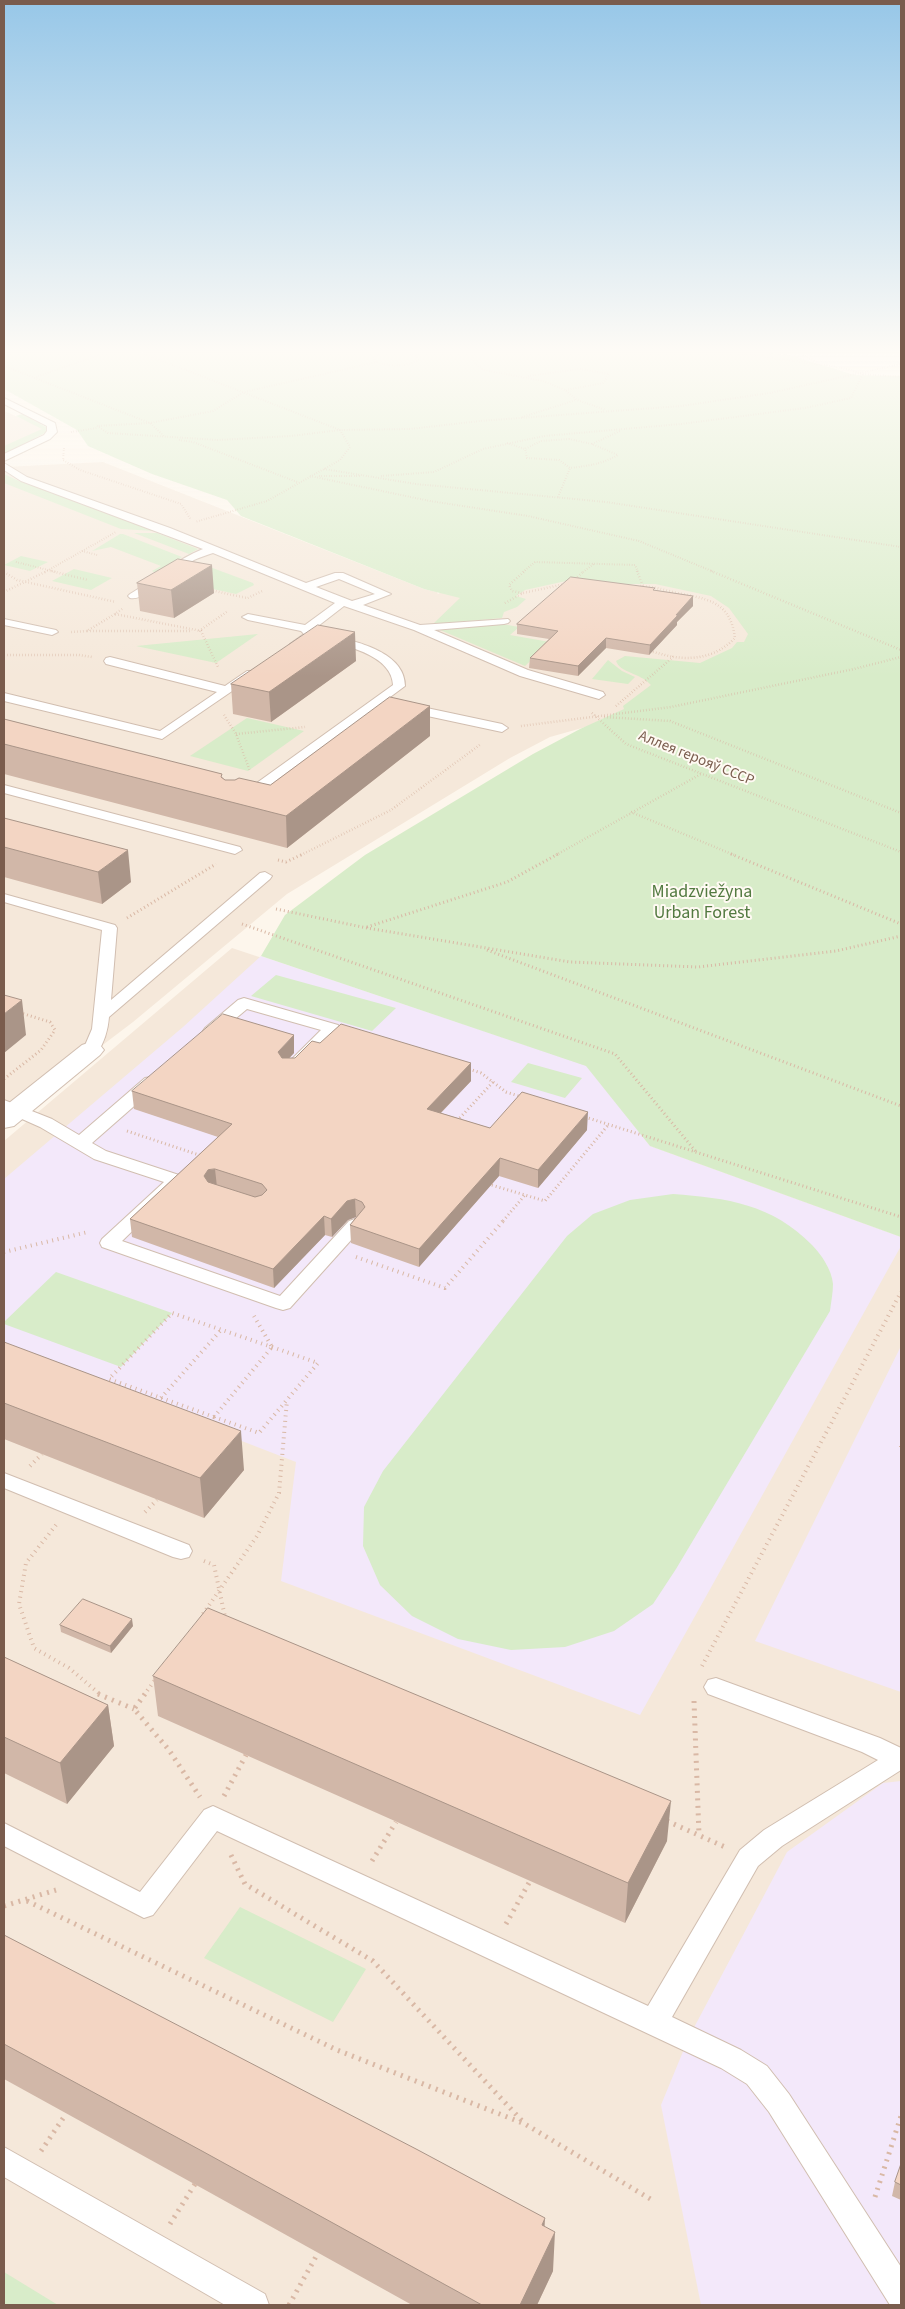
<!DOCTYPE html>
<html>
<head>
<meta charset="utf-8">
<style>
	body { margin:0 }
	#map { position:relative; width:905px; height:2309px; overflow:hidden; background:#fdf6ec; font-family:"Source Sans 3",sans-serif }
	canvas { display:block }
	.frame { position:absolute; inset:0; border:5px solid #7a5c4d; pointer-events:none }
</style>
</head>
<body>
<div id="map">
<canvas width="905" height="2309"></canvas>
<div class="frame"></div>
</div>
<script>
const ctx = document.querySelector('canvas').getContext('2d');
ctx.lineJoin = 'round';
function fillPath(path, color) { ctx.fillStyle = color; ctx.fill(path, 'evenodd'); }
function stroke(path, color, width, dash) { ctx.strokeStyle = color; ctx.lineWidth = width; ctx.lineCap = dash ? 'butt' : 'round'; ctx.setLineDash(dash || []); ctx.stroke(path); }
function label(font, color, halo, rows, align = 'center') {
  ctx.font = font + ' "Source Sans 3",sans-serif'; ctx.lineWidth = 4; ctx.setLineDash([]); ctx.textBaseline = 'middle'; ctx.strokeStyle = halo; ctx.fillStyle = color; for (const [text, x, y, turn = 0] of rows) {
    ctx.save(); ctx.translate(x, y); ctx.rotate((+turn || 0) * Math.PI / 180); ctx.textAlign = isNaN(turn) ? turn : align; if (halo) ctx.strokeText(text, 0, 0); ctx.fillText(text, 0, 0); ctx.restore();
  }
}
const residential = new Path2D(`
	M4 411 46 429 4 449Z
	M103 462 424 589 437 592 438 594 543 525 770 609 717 690 550 737 510 758 287 894 133 1022 4 1120V467Z
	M232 948 587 1066 650 1146 901 1237V2305H4V1141Z`);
const education = new Path2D(`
	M261 956 587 1066 650 1146 901 1237V1246L640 1715 281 1581 296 1462 4 1349V1179L183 1027Z
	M901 1346V1692L755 1641Z
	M901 1781V2305H701L661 2105 689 2037 787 1852 883 1783Z`);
const green = new Path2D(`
	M4 353H768L789 355 855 375 901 376V1237L650 1146 586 1066 261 956 285 915 365 855 533 754 580 729 624 709 623 706 651 685C641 673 620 673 616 661L625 656 700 663 732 648 737 642H744L748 634 729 608 711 596 655 584H604L566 581 525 590 516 596 526 599 517 607 504 612 502 618 436 624 434 623 460 598 424 589 241 516 227 500 152 474 88 446 77 430 4 389Z
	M22 414 48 428 47 432 4 454V446L42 429 16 416Z
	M4 474 19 481 154 531 121 529 4 483Z
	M134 533H157L198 549 189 554Z
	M120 534H123L182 557 156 573 152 571 161 566 111 547 92 551Z
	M21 556 48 562 30 571 4 565Z
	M199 563 253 583 254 585 236 594 171 580V578Z
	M74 569 112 578 91 590 52 581Z
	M502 624 519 627 510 635 550 642 525 666 440 630Z
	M258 634 216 663 136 646Z
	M608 660 622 671 635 677 628 684 592 679Z
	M247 718 304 731 248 771 190 756Z
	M276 975 396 1008 372 1031 251 996Z
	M528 1063 582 1078 565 1098 511 1082Z
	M673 1194C727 1198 772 1204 812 1245 821 1254 832 1270 833 1284 833 1293 831 1302 830 1311L676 1569 653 1604 614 1631 565 1647 511 1650 458 1639 412 1616 380 1585 363 1546 364 1507 383 1471 567 1236 593 1214 630 1200Z
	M56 1272 172 1313 121 1367 4 1324V1322Z
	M240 1907 366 1969 333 2022 204 1958Z
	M4 2272 58 2305H4Z`);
const pathFar4 = new Path2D(`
	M142 353 340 430 350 447 340 460 267 501 195 522
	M382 353 373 357 374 361C389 367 406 368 420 359L411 353
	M472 353 475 364 484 370 543 381 565 390 577 400 606 410
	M740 353 843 368 863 374 901 377
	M801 353 818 363
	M416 355 425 353
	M377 362 244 392 213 411 150 423 97 426 108 433 218 440 291 436 340 430 410 429 480 421 681 406 770 393 901 364
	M4 366 150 423 165 437
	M528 376 580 369 609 374 603 383 566 390
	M36 377 104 353
	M522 417 576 400
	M71 432 97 428
	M569 439 592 444 618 455C602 464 588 466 570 468L559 460 527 458 525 449 541 441Z
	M179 440 193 442 297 482
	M507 443 525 449
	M592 444 620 431
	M64 448 63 460 80 470 181 504 191 520
	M324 469 416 484 606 502 901 547
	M310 476 430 501 528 516 639 541 714 572
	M319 476H360
	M381 476 434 472 483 449 544 436 681 424 805 408 851 398 863 374
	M558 497 570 468
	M82 551 97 555
	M16 562 56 572
	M45 572 116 532
	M523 572 535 562 635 565 638 572
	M583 572 595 563`);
const pathFar3 = new Path2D(`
	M51 571 88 580
	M637 571 643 586
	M711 571 901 650
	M4 572 17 580 116 602
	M573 581 584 571
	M210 590 247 598
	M4 592 47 571
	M522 593 512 591 509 585 525 571
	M248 598 262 591
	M505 603 523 593 565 584
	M122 609 115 614 201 631 218 667
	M87 631H192
	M199 631 228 611
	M71 632 87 631 115 614
	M653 652 673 657
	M4 655H79L92 657
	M616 706 673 657C698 660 717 656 735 638 730 599 705 599 673 592 661 589 650 586 638 586
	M592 713 626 744 901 852
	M224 715 236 734 250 771
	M604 717 670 721 901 813
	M521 726 671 707 854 669 901 657
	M236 734 305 727
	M631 812 734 855
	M301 855 391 810 481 744
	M556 855 701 774`);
const pathFar2 = new Path2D(`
	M731 854 901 924
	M278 860 286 862 303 854
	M276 909 367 928 570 962 698 967 836 951 901 936
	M127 918 216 864
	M242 924 615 1054 697 1153
	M367 927 507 882 558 854
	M487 950 901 1106
	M469 1069 481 1073 506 1092 522 1097
	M4 1079 41 1050 55 1030 50 1022 21 1013
	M585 1117 901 1217
	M457 1121 493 1082
	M127 1131 202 1156
	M488 1184 545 1201 609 1124
	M503 1221 525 1195`);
const pathFar1 = new Path2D(`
	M4 1252 88 1232
	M356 1257 445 1288 504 1220
	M254 1316 272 1347
	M161 1398 221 1330
	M214 1417 259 1433 318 1363 272 1347
	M214 1417 109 1379 172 1313 272 1347
	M214 1417 272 1347
	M901 1446V1448
	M30 1466 42 1454
	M145 1512 157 1500
	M56 1525 26 1563 19 1604 34 1648 69 1668 101 1695
	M204 1561 214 1565 225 1617
	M203 1614 257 1536 279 1493 287 1400
	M702 1666 901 1292
	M144 1695 155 1680`);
const path = new Path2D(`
	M98 1694 134 1709
	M145 1694 134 1709 169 1750 200 1797
	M694 1701 699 1835
	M224 1796 246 1755
	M667 1821 725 1847
	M231 1855 245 1884 373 1961 525 2124
	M372 1861 396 1822
	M27 1901 337 2050 525 2124 652 2200
	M4 1906 56 1890
	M506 1924 530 1881
	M41 2151 66 2114
	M875 2197 901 2116
	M170 2224 195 2184
	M289 2305 318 2253`);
const lane = new Path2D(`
	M4 398 55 423 57 432 50 439 4 461V454L44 435 47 431V426L4 404Z
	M4 463 27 477 170 528 306 583 335 573H343L391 594 363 605 420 625 508 619 510 621 508 623 504 624 434 630 528 670 603 692 605 695 599 699 520 676 414 630 344 606 313 630 318 634 316 636 300 646H292L290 644 304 634 301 631 248 620 242 617 248 614 305 625 335 603 213 553C207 555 200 557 194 560 179 568 146 602 130 598L128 596 130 594C155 579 177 559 203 549L21 481 4 470ZM339 579 375 594 352 601 316 587Z
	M4 619 56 630 58 632 52 635 4 625Z
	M333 636C359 642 405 653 405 686L250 801H240L238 798 240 795 393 685C392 657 351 647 329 641L327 639 329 637Z
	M110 657 225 686 247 671H255L257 674 162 739 4 701V693L160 731 217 692 106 664 104 661 106 658Z
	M408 704 502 724 508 728 502 732 404 711 402 708Z
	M4 785 240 847 242 850 235 854 4 793Z
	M265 872 272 876 270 879 109 1017C108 1030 104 1043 97 1053H85L83 1050 92 1029 102 930 4 902V894L115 925 117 928 111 1000 260 873Z
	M244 998 338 1025 340 1028 306 1062H294L292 1059 321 1030 247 1009 217 1034H205L203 1031 205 1028 238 1000Z
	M151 1077 157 1078 159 1082 157 1086 92 1143 106 1151 182 1176 185 1180 122 1241 280 1296 349 1221 355 1219 361 1221 364 1225 361 1229 290 1308 283 1310 276 1308 102 1247 100 1243 102 1239 164 1182 94 1159 40 1127 4 1111V1100L52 1119 79 1135 145 1078Z
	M4 1473 189 1545 192 1551 189 1557 181 1559 173 1557 4 1488Z
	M716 1678 880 1738 901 1748V1770L782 1846 758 1866 672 2017 741 2050 767 2066 789 2094 901 2267V2305H890L769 2112 747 2084 721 2068 217 1831 153 1915 144 1918 4 1846V1823L140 1892 204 1810 213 1806 648 2006 740 1850 764 1830 878 1760 862 1752 708 1694 704 1687 708 1680Z
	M4 2147 265 2294 269 2305H225L4 2177Z`);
const street = new Path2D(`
	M91 1042 100 1045 104 1050 100 1055 14 1126 4 1128V1107L82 1045Z`);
const wall = new Path2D(`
	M137 583 214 593 174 618 140 611Z
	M654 590 693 596V606L677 622V625L649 655 606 648 578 676 529 668 530 658 549 639 517 634V624Z
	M356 661 271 722 233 714 231 684Z
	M4 719 222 777 225 780 270 785 430 736 287 848 4 774Z
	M4 818 131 882 102 904 4 877Z
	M320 1043 471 1063V1081L441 1113 490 1128 587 1130 538 1188 499 1176 419 1267 351 1243 350 1225 356 1217 348 1220 332 1237 325 1235 274 1288 132 1237 130 1219 218 1137 134 1109 132 1091 294 1053 289 1058H295Z
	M4 1342 244 1470 204 1518 4 1439Z
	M60 1625 133 1626 111 1653 61 1632Z
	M4 1657 108 1705 114 1746 67 1804 4 1773Z
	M153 1676 667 1841 625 1923 158 1716Z
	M4 1935 545 2227 553 2271 537 2305H412L207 2191 4 2079Z
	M901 2164V2200L892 2196 895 2182Z`);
const shadedWall = new Path2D(`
	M212 565 214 593 174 618 171 590Z
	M693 596V606L677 622V625L649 655 650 645 676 615Z
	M355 632 356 661 271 722 269 692Z
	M606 638V648L578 676V666Z
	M430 706V736L287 848 286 816Z
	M128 850 131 882 102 904 98 872Z
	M22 1000 26 1035 4 1053V1014Z
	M294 1035V1053L279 1069 278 1052Z
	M471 1063V1081L428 1126 427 1109Z
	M588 1112 587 1130 538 1188V1170Z
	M500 1158 499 1176 419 1267V1249Z
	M215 1169 217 1187 210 1188 204 1176 208 1170Z
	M355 1199 356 1217 348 1220 332 1237 331 1219 347 1201Z
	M324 1216 325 1235 274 1288 273 1269Z
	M241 1431 244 1470 204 1518 200 1478Z
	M132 1619 133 1626 111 1653 110 1646Z
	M108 1705 114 1746 67 1804 60 1763Z
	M671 1801 667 1841 625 1923 628 1883Z
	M545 2218 543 2257 555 2232 553 2271 537 2305H520L542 2225Z`);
const building = new Path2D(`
	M178 559 212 565 171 590 137 583Z
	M571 577 655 588 653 590 693 596 676 615H678L650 645 606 638 578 666 530 658 558 631 517 624Z
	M318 625 355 632 269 692 231 684Z
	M390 697 430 706 286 816 4 744V719L222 774 221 777 225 780H235L239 778 270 785Z
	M4 818 128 850 98 872 4 847Z
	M4 995 22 1000 4 1014Z
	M223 1014 294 1035 278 1052 282 1058H295L312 1041 320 1043 341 1024 471 1063 427 1109 490 1128 522 1092 588 1112 538 1170 500 1158 419 1249 350 1225 365 1207 362 1202 355 1199 347 1201 331 1219 324 1216 273 1269 130 1219 232 1124 132 1091ZM215 1169 262 1184 267 1190 262 1195 255 1197 208 1182 204 1176 208 1170Z
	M4 1342 241 1431 200 1478 4 1403Z
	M83 1599 132 1619 110 1646 60 1625Z
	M208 1608 671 1801 628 1883 153 1676Z
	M4 1657 108 1705 60 1763 4 1737Z
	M4 1935 418 2150 545 2218 542 2225 555 2232 520 2305H482L202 2151 4 2044Z
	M901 2164V2185L895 2182Z`);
const farStreetnames = [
	["Аллея герояў СССР",696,759,22]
];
const parkNames = [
	["Miadzviežyna",702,893],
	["Urban Forest",702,914]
];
fillPath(residential, '#f5e8da');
fillPath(education, '#f3e8fa');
fillPath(green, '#d8ecc9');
stroke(lane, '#d1beb0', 2);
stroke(street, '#d1beb0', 2);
stroke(pathFar4, '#d9b8a5', 2, [0.5, 2]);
stroke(pathFar3, '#d9b8a5', 2.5, [0.5, 2.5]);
stroke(pathFar2, '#d9b8a5', 3, [1, 3]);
stroke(pathFar1, '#d9b8a5', 4, [1, 4.5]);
stroke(path, '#d9b8a5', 5, [2, 5.5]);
fillPath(lane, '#fff');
fillPath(street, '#fff');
fillPath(wall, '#d1b7a8');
fillPath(shadedWall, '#aa9588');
fillPath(building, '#f3d5c3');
stroke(building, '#aa9588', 1);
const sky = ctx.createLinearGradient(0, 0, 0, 677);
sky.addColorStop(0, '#97c7e8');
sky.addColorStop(0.52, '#fefbf6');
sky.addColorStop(1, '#fefbf600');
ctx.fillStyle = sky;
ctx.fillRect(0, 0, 905, 677);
label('15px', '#7a5c4d', '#fffaf3', farStreetnames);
label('18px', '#537a41', '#fffaf3', parkNames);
</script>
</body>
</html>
